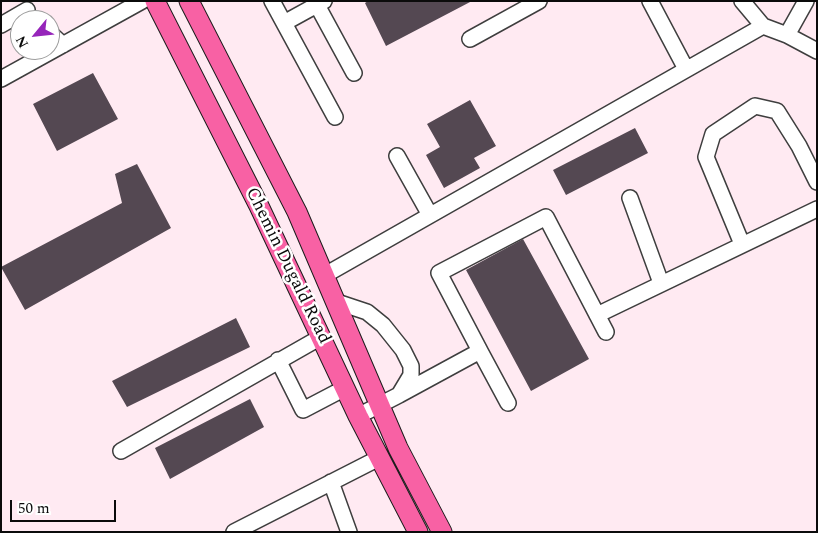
<!DOCTYPE html>
<html>
<head>
<meta charset="utf-8">
<style>
	body { margin:0 }
	#map { position:relative; width:818px; height:533px; overflow:hidden; background:#ffeaf2; font-family:Spectral,serif }
	canvas { display:block }
	.frame { position:absolute; inset:0; border:2px solid #0b0b0b; pointer-events:none }
	.north { position:absolute; left:10px; top:10px; width:50px; height:50px; box-sizing:border-box; background:#fff; border:1px solid #9d9d9d; border-radius:50%; rotate:242deg; font-size:14px; font-weight:700; line-height:20px; text-align:center; color:#0b0b0b }
	.north::after { content:''; display:block; margin:auto; width:18px; height:22px; background:#9625ba; clip-path:polygon(50% 0,100% 100%,50% 72%,0 100%) }
	.scale { position:absolute; left:10px; top:500px; width:106px; height:22px; box-sizing:border-box; border:2px solid #0b0b0b; border-top:0; padding-left:6px; font-size:15px; line-height:18px; white-space:nowrap; color:#0b0b0b; -webkit-text-stroke:4px #fff; paint-order:stroke }
</style>
</head>
<body>
<div id="map">
<canvas width="818" height="533"></canvas>
<div class="frame"></div>
<div class="north">N</div>
<div class="scale">50 m</div>
</div>
<script>
const ctx = document.querySelector('canvas').getContext('2d');
ctx.lineJoin = 'round';
function fillPath(path, color) { ctx.fillStyle = color; ctx.fill(path, 'evenodd'); }
function stroke(path, color, width, dash) { ctx.strokeStyle = color; ctx.lineWidth = width; ctx.lineCap = dash ? 'butt' : 'round'; ctx.setLineDash(dash || []); ctx.stroke(path); }
function label(font, color, halo, rows, align = 'center') {
  ctx.font = font + ' Spectral,serif'; ctx.lineWidth = 5; ctx.setLineDash([]); ctx.textBaseline = 'middle'; ctx.strokeStyle = halo; ctx.fillStyle = color; for (const [text, x, y, turn = 0] of rows) {
    ctx.save(); ctx.translate(x, y); ctx.rotate((+turn || 0) * Math.PI / 180); ctx.textAlign = isNaN(turn) ? turn : align; if (halo) ctx.strokeText(text, 0, 0); ctx.fillText(text, 0, 0); ctx.restore();
  }
}
const building = new Path2D(`
	M368 1H472L386 46 365 3Z
	M93 73 118 119 57 151 33 104Z
	M470 100 496 146 474 158 480 168 444 188 426 155 440 147 427 124Z
	M635 128 648 153 566 195 553 170Z
	M137 164 171 228 25 310 1 267 122 203 115 174Z
	M523 239 589 359 531 391 466 270Z
	M236 318 250 347 127 407 112 381Z
	M250 399 264 427 170 479 155 448Z`);
const minor = new Path2D(`
	M272 1 335 117
	M650 1 686 69
	M742 1 763 26
	M317 5 354 73
	M284 23 324 1
	M1 25 27 10
	M50 33 63 45
	M787 35 806 1
	M470 39 539 1
	M1 79 142 1
	M397 156 430 215
	M630 198 661 283
	M742 244 706 157 713 134 755 106 777 111 799 146 817 182
	M325 275 763 26 787 35 817 51
	M337 302 367 312 383 325 403 350 411 366V375L399 395 358 416
	M597 315 817 209
	M480 351 508 403
	M278 360 303 410 345 388
	M399 395 480 351 439 273 546 217 606 332
	M121 451 321 337
	M331 482 349 532
	M234 532 379 458`);
const major = new Path2D(`
	M155 1 259 206 358 416 418 532
	M189 1 297 212 398 448 442 532`);
const streetNames = [
	["Chemin Dugald Road",287,266,64]
];
fillPath(building, '#544852');
stroke(minor, '#3e3e3e', 18);
stroke(major, '#1c1c1c', 21);
stroke(minor, '#fff', 15);
stroke(major, '#f861a4', 19);
label('18px', '#0b0b0b', '#fff', streetNames);
</script>
</body>
</html>
